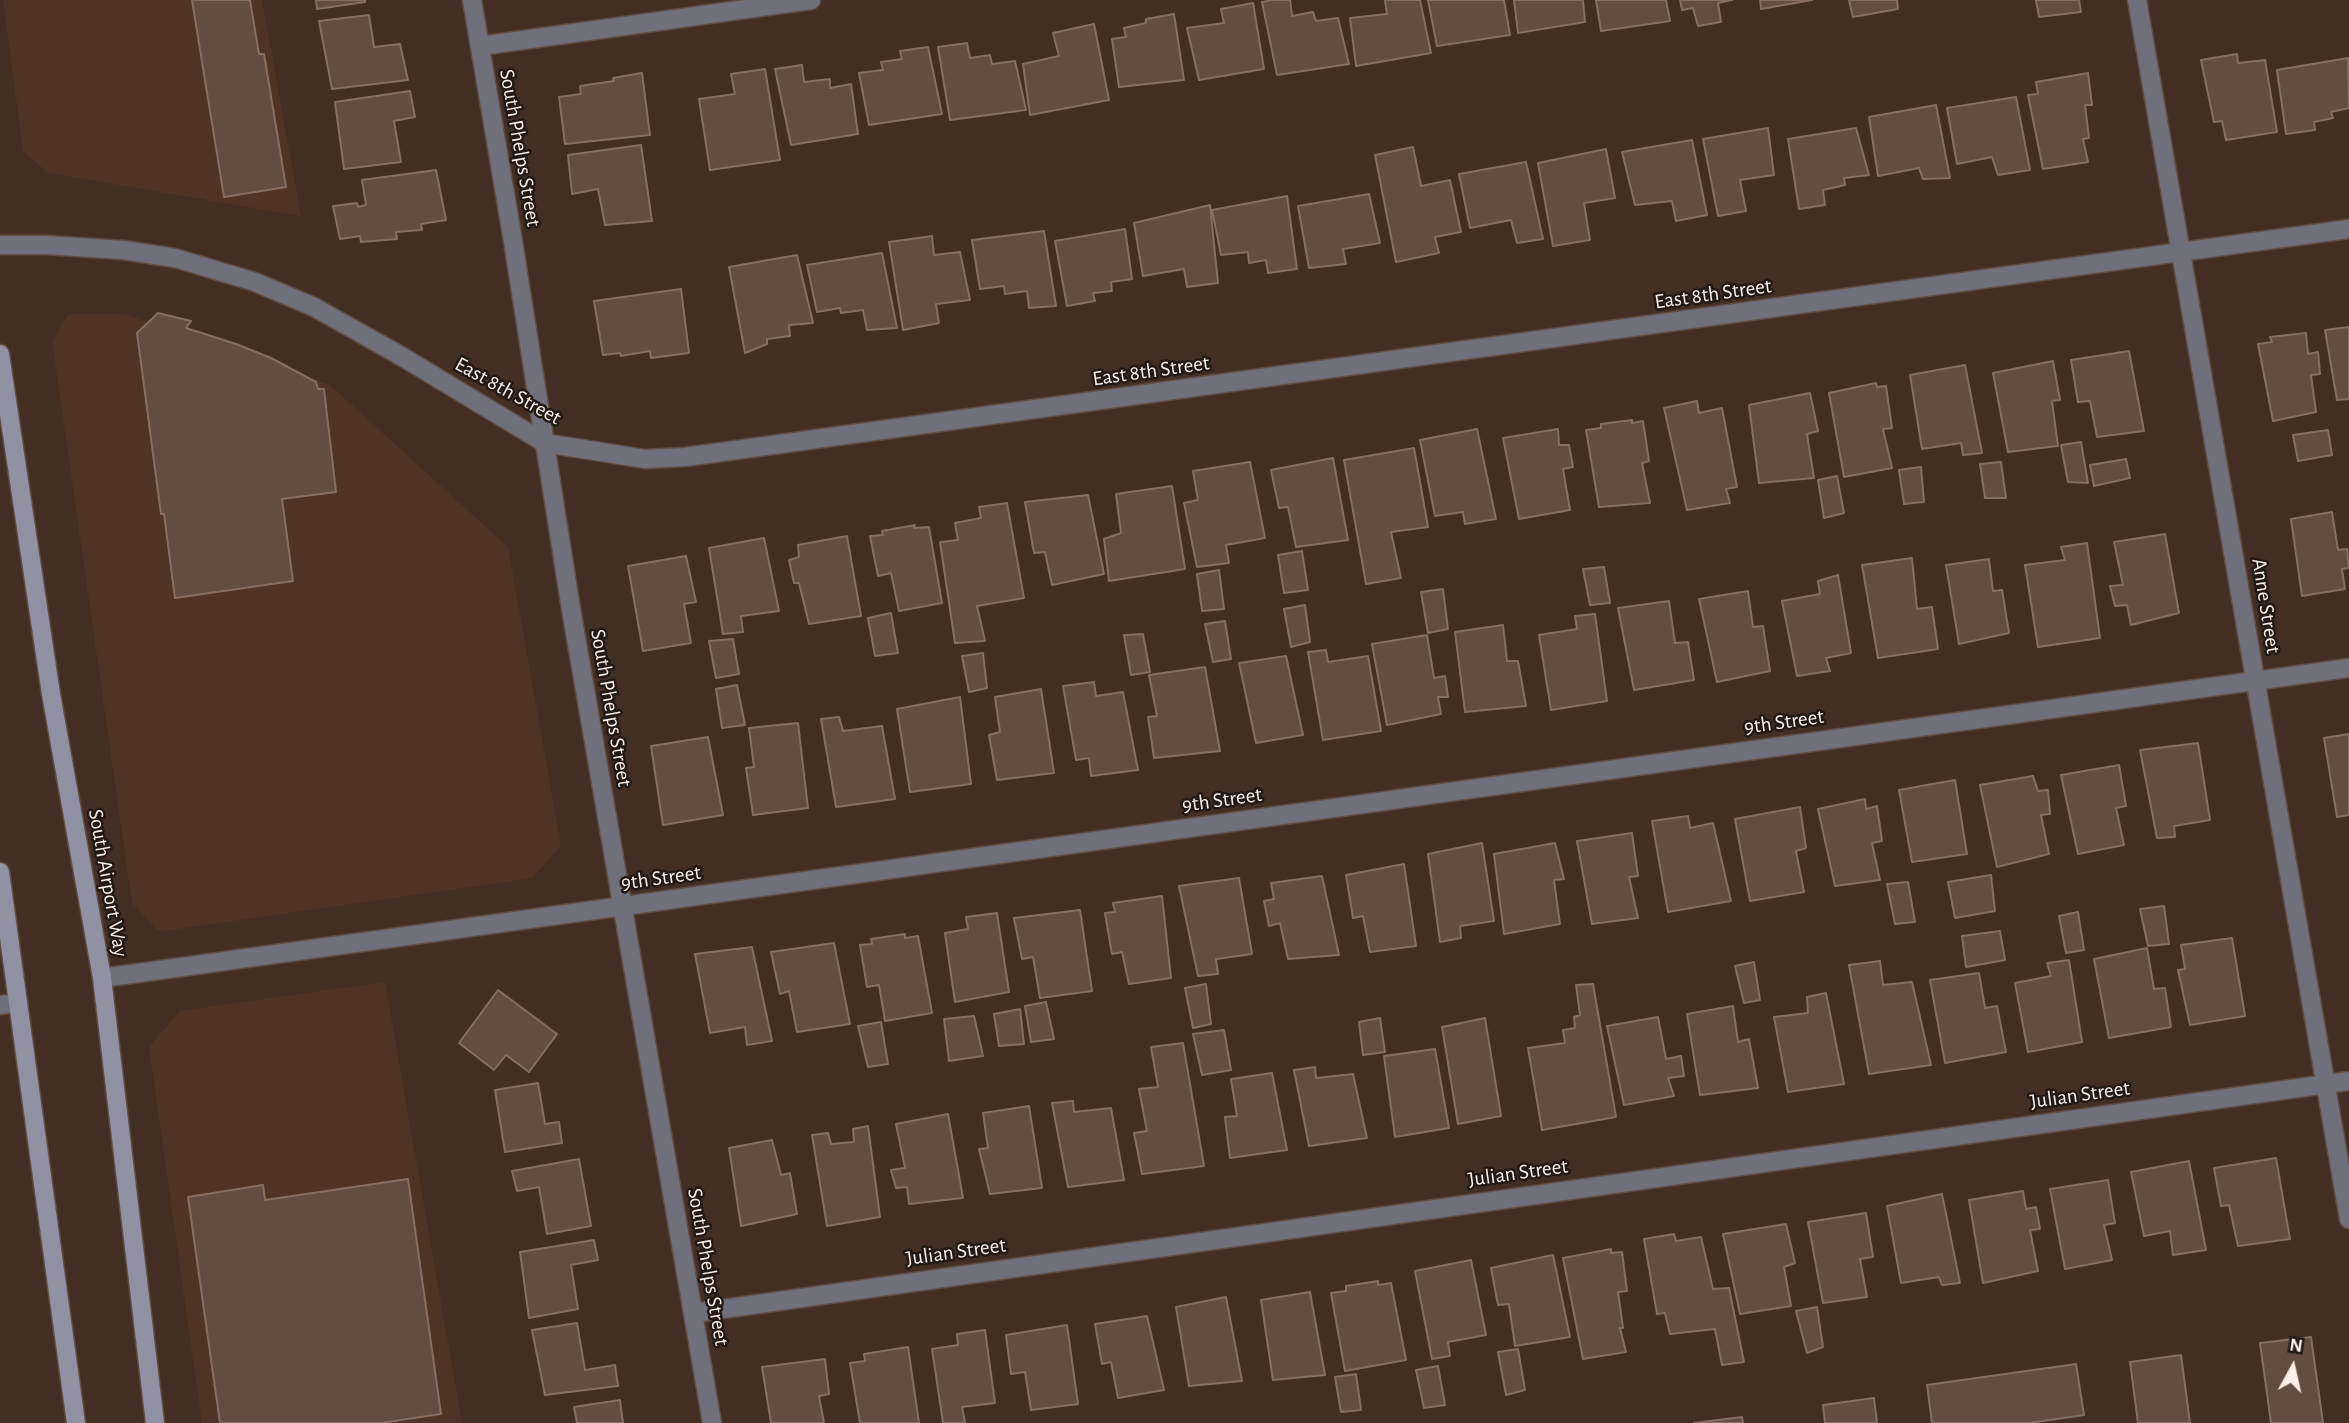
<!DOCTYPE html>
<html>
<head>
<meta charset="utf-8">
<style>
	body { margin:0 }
	#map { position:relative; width:2349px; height:1423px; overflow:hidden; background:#432e23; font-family:"Alegreya Sans",sans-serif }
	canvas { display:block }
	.north { position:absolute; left:2258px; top:1332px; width:70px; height:70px; -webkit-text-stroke:5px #231914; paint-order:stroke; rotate:8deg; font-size:19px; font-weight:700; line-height:28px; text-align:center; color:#fdefe8 }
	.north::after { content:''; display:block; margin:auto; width:24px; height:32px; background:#fdefe8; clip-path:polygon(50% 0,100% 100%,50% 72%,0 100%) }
</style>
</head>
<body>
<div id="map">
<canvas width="2349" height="1423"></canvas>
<div class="north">N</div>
</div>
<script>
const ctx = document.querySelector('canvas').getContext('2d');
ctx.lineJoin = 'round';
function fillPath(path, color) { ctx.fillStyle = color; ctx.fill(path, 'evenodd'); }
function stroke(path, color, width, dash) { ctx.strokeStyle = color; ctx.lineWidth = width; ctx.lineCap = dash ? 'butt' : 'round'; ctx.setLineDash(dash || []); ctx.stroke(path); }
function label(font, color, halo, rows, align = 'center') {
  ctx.font = font + ' "Alegreya Sans",sans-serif'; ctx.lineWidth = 5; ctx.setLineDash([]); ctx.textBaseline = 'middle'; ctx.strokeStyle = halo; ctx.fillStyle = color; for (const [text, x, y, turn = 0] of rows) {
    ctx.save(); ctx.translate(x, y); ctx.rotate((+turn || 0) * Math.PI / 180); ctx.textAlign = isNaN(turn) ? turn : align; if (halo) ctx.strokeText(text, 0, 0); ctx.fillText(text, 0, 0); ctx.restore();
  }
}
const built = new Path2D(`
	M3 0H262L301 216 48 173 23 151Z
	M69 314H124L330 385 508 547 561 845 533 878 163 931 158 930 132 903 52 341Z
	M385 982 462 1423H202L149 1047 180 1011Z`);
const building = new Path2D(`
	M192 0H250L259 54H264L286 187 224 197Z
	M316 0H365V2L317 9Z
	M1272 0H1290L1292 16 1313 12 1316 21 1338 18 1349 64 1277 75 1262 2Z
	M1385 0H1420L1431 53 1356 66 1350 18 1387 14Z
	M1428 0H1504L1510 35 1437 46Z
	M1514 0H1583L1585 22 1518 33Z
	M1596 0H1666L1670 21 1601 31Z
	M1680 0H1732L1718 3 1721 22 1698 26 1693 8 1682 10Z
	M1760 0H1812L1761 9Z
	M1849 0H1897L1898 9 1853 17Z
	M2036 0H2079L2081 12 2039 17Z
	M1253 3 1264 69 1199 80 1187 28 1224 23 1221 9Z
	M1174 14 1184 80 1119 87 1112 39 1126 37 1124 28 1146 23V19Z
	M369 15 374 47 400 44 408 80 332 89 319 21Z
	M1094 24 1109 100 1030 115 1023 64 1059 56 1053 33Z
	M967 43 970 58 990 55 992 64 1015 61 1026 110 950 120 938 47Z
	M928 47 942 114 869 125 859 73 883 70 881 62 902 59 900 51Z
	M2237 54 2238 63 2265 60 2277 132 2226 140 2222 121 2214 122 2201 60Z
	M2348 58 2349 108 2331 112 2333 118 2314 122 2315 130 2286 134 2277 70Z
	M802 65 804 82 830 79V88L851 84 858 134 791 145 775 69Z
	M765 69 780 160 710 170 699 99 735 94 731 74Z
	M642 73 650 135 565 144 559 97 581 94 580 86 614 81 613 78Z
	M2088 73 2092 105H2085L2089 138 2083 139 2088 162 2043 169 2028 95 2038 94 2036 82Z
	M410 91 415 117 394 121 401 162 344 169 335 102Z
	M2016 97 2030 170 1998 175 1992 157 1957 164 1947 108Z
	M1936 105 1950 178 1923 179 1919 168 1878 176 1869 117Z
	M1768 128 1774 175 1740 180 1746 211 1718 216 1703 139Z
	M1856 128 1869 175 1844 178 1845 185 1823 190 1825 205 1799 209 1788 139Z
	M1692 140 1707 215 1676 221 1672 201 1635 205 1622 152Z
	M641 145 652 221 605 225 598 189 572 194 568 155Z
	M1413 147 1421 186 1450 180 1461 232 1435 237 1439 253 1396 262 1375 155Z
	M1606 149 1615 198 1584 203 1590 240 1553 246 1538 163Z
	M1526 162 1543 239 1517 243 1511 220 1470 228 1459 174Z
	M436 170 446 220 421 224 422 230 396 232 397 239 361 242 360 236 340 239 333 206 357 203 358 207 366 205 362 180Z
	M1369 194 1380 243 1343 249 1346 264 1309 268 1298 206Z
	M1287 196 1297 269 1268 273 1266 260 1249 263 1248 252 1221 255 1212 210Z
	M1210 205 1218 283 1187 287 1184 269 1143 276 1134 223Z
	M1125 229 1132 279 1111 282 1112 291 1093 293 1095 301 1067 306 1055 241Z
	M1044 231 1056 306 1029 308 1027 291 1005 294 1004 286 980 289 972 240Z
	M932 236 934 255 960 252 970 300 936 304 939 323 903 330 889 242Z
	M882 253 897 328 867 330 863 310 841 313 840 308 817 312 807 265Z
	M797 255 813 323 789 325 790 336 767 339V344L745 353 729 267Z
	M681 289 689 353 651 358 650 351 621 356 620 353 603 355 594 301Z
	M158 313 191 321 186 328 236 344 271 358 316 382 318 389H324L336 492 282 499 293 581 175 598 164 514H161L137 333Z
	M2349 327V399L2337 400 2325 330Z
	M2306 333 2308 354 2318 352 2320 374 2311 375 2316 412 2273 421 2258 344 2272 342 2270 337Z
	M2129 351 2144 431 2097 437 2090 401 2078 402 2071 360Z
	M2053 361 2060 400 2052 401 2058 446 2008 452 1993 373Z
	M1965 365 1982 453 1963 455 1961 443 1922 449 1910 375Z
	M1876 383 1877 387 1886 386 1892 428 1883 429 1892 468 1844 477 1829 393Z
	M1810 393 1818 431 1807 434 1814 478 1759 483 1749 405Z
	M1697 401 1699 413 1722 408 1737 487 1726 489 1730 503 1687 510 1664 408Z
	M1632 420V423L1643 421 1649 461 1642 463 1650 503 1599 507 1586 430 1601 428V424Z
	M1477 429 1496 519 1465 524 1463 512 1435 516 1420 440Z
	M1558 429 1559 445H1569L1573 467 1563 469 1570 510 1519 519 1503 438Z
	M2328 430 2332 455 2298 461 2293 435Z
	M2081 442 2088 483 2068 482 2061 445Z
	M1414 448 1428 527 1391 532 1401 578 1366 584 1344 460Z
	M1333 458 1348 540 1296 547 1288 507 1279 508 1271 470Z
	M2126 459 2130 478 2094 486 2090 465Z
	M1250 462 1265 538 1226 545 1229 563 1197 567 1184 503 1198 500 1193 471Z
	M2001 462 2006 498H1985L1980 464Z
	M1921 467 1924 502 1904 504 1899 470Z
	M1837 476 1844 513 1824 518 1818 480Z
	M1172 486 1185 569 1109 581 1104 539 1121 533 1116 494Z
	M1088 495 1104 574 1052 585 1045 552 1034 553 1025 502Z
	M1007 503 1024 598 977 606 985 641 955 643 940 542 958 540 955 523 981 518 979 507Z
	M2332 512 2338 550 2347 549 2349 568 2342 569 2345 589 2302 596 2291 519Z
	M915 525 914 528 929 527 942 603 899 611 891 573 878 576 870 536 883 535 882 531Z
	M2165 534 2179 613 2131 625 2127 605 2115 606 2110 586 2123 585 2114 542Z
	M847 536 861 616 809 624 799 583H794L789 560 799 557 798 545Z
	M764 538 779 611 741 616 743 632 723 634 709 548Z
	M2087 543 2100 638 2038 647 2025 565 2065 560 2061 547Z
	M1302 551 1308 590 1284 593 1278 555Z
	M686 556 696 602 684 604 691 643 643 651 628 566Z
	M1912 558 1917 609 1932 607 1938 649 1878 658 1862 565Z
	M1989 559 1993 591 2002 590 2009 633 1959 644 1946 565Z
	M1604 567 1610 603 1590 605 1583 569Z
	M1219 570 1224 609 1202 611 1197 574Z
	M1838 575 1851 653 1826 658 1830 671 1797 676 1782 601 1820 594 1818 581Z
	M1443 589 1448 629 1428 633 1421 592Z
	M1748 591 1753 627 1763 626 1770 671 1717 682 1699 599Z
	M1669 601 1675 643 1688 642 1694 680 1634 690 1618 608Z
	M1305 605 1310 642 1291 647 1284 609Z
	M891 613 898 653 875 656 868 618Z
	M1595 614 1607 701 1551 710 1539 635 1577 629 1575 616Z
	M1225 621 1231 659 1213 662 1205 624Z
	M1503 625 1507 661H1518L1526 706 1465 712 1455 632Z
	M1143 634 1150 672 1131 675 1124 635Z
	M1427 635 1434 678 1445 676 1448 697H1438L1441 714 1387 725 1372 644Z
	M733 639 739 674 716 678 709 641Z
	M1326 650 1328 662 1368 656 1381 731 1323 740 1308 652Z
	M983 653 987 688 969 692 962 656Z
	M1286 656 1303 735 1256 743 1239 663Z
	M1205 667 1220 751 1154 758 1148 717 1157 716 1149 675Z
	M1094 682 1096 696 1123 692 1138 770 1091 776 1089 758 1076 760 1063 686Z
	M737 685 745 725 722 728 716 689Z
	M1041 689 1054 773 997 780 989 735 1000 732 995 697Z
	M960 697 971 784 910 792 897 709Z
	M839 717 843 731 882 726 895 799 836 807 821 719Z
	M798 723 808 808 753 815 746 768 754 767 749 728Z
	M2349 734V815L2337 817 2324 738Z
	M708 737 723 815 663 825 651 746Z
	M2198 743 2210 820 2174 826 2175 837 2157 838 2140 750Z
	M2119 765 2126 806 2116 808 2124 845 2078 854 2061 775Z
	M2033 776 2038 791 2048 790 2050 814 2041 815 2049 854 1997 867 1980 785Z
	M1955 780 1967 854 1912 862 1899 790Z
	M1865 799 1866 809 1877 806 1882 841 1872 843 1880 880 1835 886 1818 809Z
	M1800 807 1806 848 1796 851 1804 892 1750 901 1735 819Z
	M1688 816 1690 828 1713 823 1731 901 1668 912 1652 821Z
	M1632 833 1638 876 1629 877 1638 918 1592 924 1577 841Z
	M1482 843 1494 921 1460 926 1461 938 1440 942 1428 854Z
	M1555 843 1564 879 1554 880 1560 924 1504 934 1494 854Z
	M1404 864 1416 946 1370 952 1363 916 1353 918 1346 875Z
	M1991 875 1995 911 1955 918 1948 882Z
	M1322 876 1339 955 1288 959 1280 923 1269 926 1264 901 1274 899 1271 883Z
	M1239 878 1252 954 1216 959 1218 974 1198 976 1179 886Z
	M1908 882 1915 922 1895 924 1887 884Z
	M1162 896 1171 978 1129 984 1122 952 1112 954 1105 913 1115 912 1113 903Z
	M2164 906 2169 944 2148 946 2140 909Z
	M1080 910 1092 991 1040 998 1033 957 1022 959 1014 918Z
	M2078 912 2084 950 2066 953 2059 916Z
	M997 913 1009 992 955 1002 945 933 968 929 966 917Z
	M2000 931 2005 960 1966 967 1962 936Z
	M905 934V938L918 936 932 1013 885 1021 879 985 867 987 860 945 872 944 871 939Z
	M2232 938 2245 1016 2190 1025 2178 970 2185 969 2181 945Z
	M834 943 850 1024 797 1032 789 991 780 994 771 952Z
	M752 947 772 1041 747 1045 745 1027 710 1033 695 954Z
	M2147 948 2154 989 2165 988 2171 1027 2109 1038 2094 959Z
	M2069 960 2082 1042 2028 1052 2015 983 2051 976 2047 963Z
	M1880 961 1883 985 1912 982 1931 1065 1869 1074 1849 965Z
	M1754 962 1760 1000 1744 1003 1735 966Z
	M1979 973 1985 1008 1997 1006 2006 1052 1945 1063 1930 980Z
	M1206 984 1211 1024 1193 1028 1185 988Z
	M1593 984 1616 1117 1542 1130 1528 1048 1565 1043 1563 1030 1575 1028 1574 1017 1580 1015 1576 985Z
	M498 990 557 1034 529 1072 506 1055 494 1070 459 1043Z
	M1826 993 1844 1084 1788 1092 1774 1017 1808 1013 1807 997Z
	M1046 1002 1054 1039 1031 1042 1025 1006Z
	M1733 1006 1738 1042 1749 1039 1758 1088 1700 1095 1687 1014Z
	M1020 1009 1024 1044 999 1046 994 1014Z
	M974 1016 983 1056 949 1061 944 1019Z
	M1658 1017 1666 1059 1681 1056 1684 1076 1668 1078 1674 1096 1624 1105 1607 1026Z
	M1380 1018 1385 1052 1363 1055 1359 1022Z
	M1485 1018 1501 1116 1458 1124 1442 1027Z
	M881 1022 888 1064 868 1067 858 1026Z
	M1224 1030 1231 1070 1202 1075 1193 1034Z
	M1183 1043 1204 1166 1142 1174 1134 1133 1147 1131 1139 1089 1158 1087 1151 1047Z
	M1435 1049 1449 1128 1395 1137 1384 1056Z
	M1315 1067 1316 1078 1353 1074 1367 1138 1309 1146 1294 1070Z
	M1272 1073 1287 1150 1230 1158 1225 1117 1237 1116 1231 1079Z
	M538 1083 545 1124 559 1122 562 1143 505 1152 495 1090Z
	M1073 1101 1074 1112 1111 1108 1124 1180 1068 1187 1052 1103Z
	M1029 1106 1042 1188 990 1194 979 1149 988 1148 983 1113Z
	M948 1114 963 1198 909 1204 907 1187 896 1188 891 1170 905 1168 896 1124Z
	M868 1126 880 1217 827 1226 812 1135 828 1133 831 1144 854 1142 853 1129Z
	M772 1140 781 1175 790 1173 797 1214 741 1226 729 1148Z
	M2276 1158 2290 1239 2238 1246 2229 1205 2221 1206 2214 1168Z
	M579 1159 591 1226 547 1234 539 1187 517 1191 512 1171Z
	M2189 1161 2206 1250 2173 1255 2170 1231 2144 1236 2131 1172Z
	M408 1179 441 1414 381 1423H220L188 1197 263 1185 265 1200Z
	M2108 1180 2115 1223 2104 1225 2112 1260 2065 1269 2050 1189Z
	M2023 1191 2026 1209 2036 1207 2040 1229 2030 1230 2038 1271 1983 1283 1969 1200Z
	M1942 1194 1960 1283 1942 1285 1939 1277 1901 1283 1887 1206Z
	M1866 1213 1873 1257 1860 1259 1867 1297 1823 1303 1808 1222Z
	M1786 1224 1795 1263 1784 1267 1791 1306 1740 1314 1723 1234Z
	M1674 1234 1676 1241 1701 1237 1713 1289 1729 1288 1744 1362 1722 1365 1715 1329 1670 1334 1665 1313 1657 1314 1644 1239Z
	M594 1240 598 1260 571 1265 578 1309 529 1318 520 1252Z
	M1611 1249V1253L1622 1252 1627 1291 1618 1292 1623 1328H1620L1626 1352 1583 1359 1563 1258Z
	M1553 1255 1570 1337 1515 1346 1509 1304 1498 1305 1491 1268Z
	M1471 1260 1486 1335 1448 1342 1450 1356 1432 1359 1415 1271Z
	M1378 1281V1285L1391 1283 1406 1360 1345 1371 1331 1293 1346 1291V1286Z
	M1310 1292 1325 1375 1273 1380 1261 1300Z
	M1226 1297 1242 1381 1189 1386 1176 1307Z
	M1817 1307 1823 1347 1807 1353 1796 1311Z
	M1147 1316 1164 1390 1118 1398 1111 1362 1102 1364 1095 1324Z
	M577 1323 585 1370 615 1365 618 1386 545 1395 532 1330Z
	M1067 1325 1078 1404 1031 1410 1025 1372 1011 1374 1006 1335Z
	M985 1330 995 1403 962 1407 965 1423H943L932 1349 958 1345 957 1334Z
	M2311 1337 2323 1423H2271L2260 1343Z
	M908 1347 919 1423H860L850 1363 865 1361 864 1354Z
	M1518 1349 1525 1390 1506 1395 1498 1352Z
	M2181 1355 2190 1423H2138L2130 1362Z
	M825 1359 829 1394 819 1396 824 1423H771L762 1367Z
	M2076 1364 2084 1415 2029 1423H1932L1927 1385Z
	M1438 1366 1445 1405 1424 1408 1416 1370Z
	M1356 1374 1361 1410 1341 1412 1335 1377Z
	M1874 1398 1877 1423H1825L1823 1405Z
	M620 1400 623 1423H577L574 1407Z
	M1742 1417 1743 1423H1694Z`);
const minor = new Path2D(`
	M472 0 512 235 571 609 712 1423
	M2137 0 2349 1219
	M480 46 811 0
	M102 978 2349 668
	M0 1005 18 1003
	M694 1313 2349 1081`);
const tertiary = new Path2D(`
	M0 245H46L123 250 175 258 255 282 314 307 401 356 545 443 645 459 685 457 2349 229`);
const secondary = new Path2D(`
	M0 354 51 694 102 978 155 1423
	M0 872 76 1423`);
const streetNames = [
	["South Phelps Street",520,148,80],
	["East 8th Street",1713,294,-8],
	["East 8th Street",1151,371,-8],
	["East 8th Street",508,391,29],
	["Anne Street",2266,606,81],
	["South Phelps Street",611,708,80],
	["9th Street",1784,722,-8],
	["9th Street",1222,800,-8],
	["9th Street",661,878,-8],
	["South Airport Way",108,883,80],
	["Julian Street",2080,1095,-8],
	["Julian Street",1518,1173,-8],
	["Julian Street",956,1252,-8],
	["South Phelps Street",708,1267,80]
];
fillPath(built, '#4f3425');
fillPath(building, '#634c40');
stroke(building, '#866e61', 2);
stroke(minor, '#614d43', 21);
stroke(tertiary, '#614d43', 21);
stroke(secondary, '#614d43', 21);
stroke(minor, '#6f707b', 18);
stroke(tertiary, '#6f707b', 18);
stroke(secondary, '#9091a2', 18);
label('21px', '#fdefe8', '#231914', streetNames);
</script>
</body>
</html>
